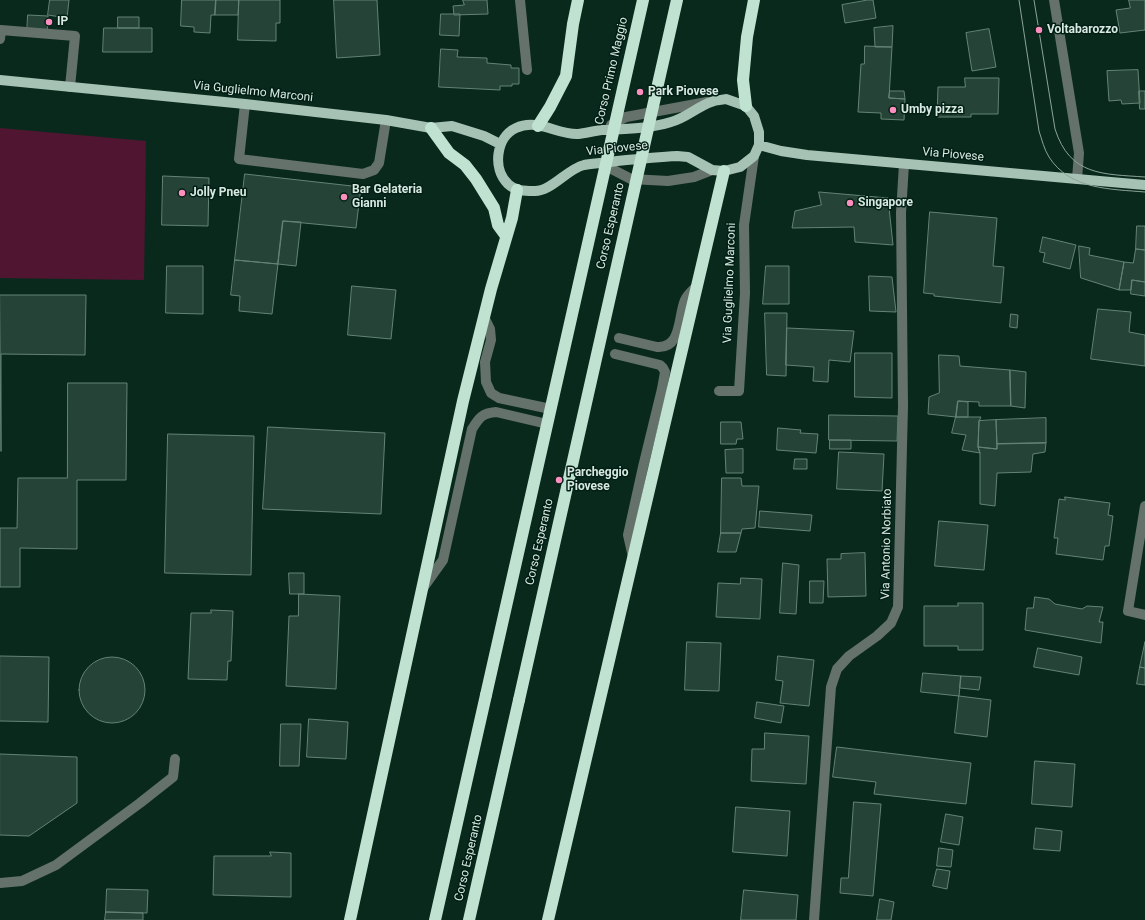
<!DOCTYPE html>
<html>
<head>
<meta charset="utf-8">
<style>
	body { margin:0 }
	canvas { display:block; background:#0a291d }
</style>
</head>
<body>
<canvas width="1145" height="920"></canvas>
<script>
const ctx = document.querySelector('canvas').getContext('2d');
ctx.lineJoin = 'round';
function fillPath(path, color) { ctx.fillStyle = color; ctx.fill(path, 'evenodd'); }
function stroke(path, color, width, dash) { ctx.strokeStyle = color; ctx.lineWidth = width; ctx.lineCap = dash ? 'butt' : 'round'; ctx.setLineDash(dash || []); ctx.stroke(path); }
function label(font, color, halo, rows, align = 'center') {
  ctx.font = font + ' Roboto,sans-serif'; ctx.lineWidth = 3; ctx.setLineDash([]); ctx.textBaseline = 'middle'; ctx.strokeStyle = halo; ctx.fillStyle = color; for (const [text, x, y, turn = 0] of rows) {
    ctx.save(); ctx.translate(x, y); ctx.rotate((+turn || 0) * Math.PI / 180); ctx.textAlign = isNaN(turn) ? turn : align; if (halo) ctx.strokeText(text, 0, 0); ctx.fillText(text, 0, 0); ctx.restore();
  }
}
const green = new Path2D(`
	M0 128 146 141 144 280 0 278Z`);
const building = new Path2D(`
	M50 0H69L67 18 48 15Z
	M182 0H216L215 15H211L210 33 194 32V27L181 26Z
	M216 0H239L238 15H215Z
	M239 0H280V23H276V41L238 40Z
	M334 0H377L380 55 337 58Z
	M463 0H487L488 14 454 15 453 6 464 5Z
	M868 0H873L876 18 845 23 842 5Z
	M1129 0H1145V30L1120 33 1116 10 1130 8Z
	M441 14H460L459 36 440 35Z
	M28 15 48 16 47 36 27 35Z
	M118 17H139V28H118Z
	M893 26 892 47H875L874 28Z
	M104 28H152V52H103Z
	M989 29 996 67 972 71 966 33Z
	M865 46 892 47 889 98 905 99 904 120 881 119V113L858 112 861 64H864Z
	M441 49 458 50 457 57 487 58V63L511 65V68H519V84H512V86H500V90L439 87Z
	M1138 70 1140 103 1122 104 1121 100 1109 101 1107 71Z
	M965 78H999L998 114H971V117H937L938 87H965Z
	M890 91H904L905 99 889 98Z
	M1139 91H1145V109H1140Z
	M245 174 361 187 356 228 283 221 278 264 235 260Z
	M163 176 209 178 208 226 162 225Z
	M819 192 888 198 893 245 855 242 854 227 792 228 795 211 821 205Z
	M930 212 997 218 993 266 1004 267 1001 303 934 296V294L924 293Z
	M283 221 301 222 296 266 278 264Z
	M1137 226H1145V250L1136 249Z
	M1043 237 1076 245 1070 269 1043 262 1045 253 1040 252Z
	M1079 246 1090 248 1089 255 1124 262 1119 290 1081 278Z
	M1136 249 1145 250V282L1132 280 1131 290H1119L1124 262 1133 263Z
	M235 260 278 264 272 314 239 311 240 296 231 295Z
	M167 266H203V314L166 313Z
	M766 266H789V304H763Z
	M869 276 892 277 896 312 870 311Z
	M1132 280 1145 282V296L1131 294Z
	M352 286 396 290 391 339 348 335Z
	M0 295H86L85 355 1 354V451Z
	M1098 309 1131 312 1129 332 1145 335V366L1091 359Z
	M765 313H787L786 376 767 375Z
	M1011 314 1018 315 1017 328 1010 327Z
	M787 328 854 331 850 362 829 360 828 382 813 381 814 367 786 365Z
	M855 353H892V398L855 397Z
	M939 355 959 356 960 366 1010 370 1011 406H979V402L958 401 956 417 928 414 929 397 939 393Z
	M1010 370 1026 372 1025 408 1011 406Z
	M68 383H127L126 480H77V549L20 548V587H0V528H17L18 478H67Z
	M958 401 968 402V417H956Z
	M829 415 898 416 897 441 829 440Z
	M956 417H981L979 421 978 447 980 453 962 450 966 435 952 433Z
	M1046 418V443L997 444 996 420Z
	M996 420 997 449 978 447 979 421Z
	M721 422H741L743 439H737L736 444H721Z
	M268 427 385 433 381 514 263 509Z
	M778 428 801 430 800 433 818 434 816 453 777 450Z
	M168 434 254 436 251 575 165 573Z
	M830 440H851V449H830Z
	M1046 443 1045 452 1033 454 1031 472 997 473 995 506 980 504V453L978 447 997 449V444Z
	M743 449V473H726L725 450Z
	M839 452 884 454 882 491 837 489Z
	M795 459H807V469H794Z
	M722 478H741L742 486H759L755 528 742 529 741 533H721Z
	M1065 497 1110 503 1108 515 1113 516 1109 546H1105L1103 560 1056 554 1058 538H1054L1059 499 1065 500Z
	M760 511 812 515 810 531 759 527Z
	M939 521 988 525 984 570 935 566Z
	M721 533H741L736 552H718Z
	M865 553 866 596 828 597 827 559H841V554Z
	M783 563 799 565 796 614 780 613Z
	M289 573H304V594H290Z
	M741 578 762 579 760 619 716 617 718 583 740 584Z
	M810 581H824L823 603H810Z
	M299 594 340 596 336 689 286 686 289 616H298Z
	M1035 597 1049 599 1055 604 1082 609 1087 606 1103 607 1099 622H1103L1101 643 1025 630 1027 608H1033Z
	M958 603H983V650H958V646H924V606H958Z
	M211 610 233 611 231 661H228L227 680 188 679 191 613H211Z
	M687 642 721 643 719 691 685 690Z
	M1145 642V668L1140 667Z
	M1038 648 1082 657 1079 675 1034 667Z
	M0 656 49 657 48 722 0 721Z
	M778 656 814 660 809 706 780 703 783 681 776 680Z
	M79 690a33 33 0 1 1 66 0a33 33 0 1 1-66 0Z
	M1140 667 1145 668V685L1137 684Z
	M923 673 961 676 959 696 921 692Z
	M961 676 981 677 979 690 960 688Z
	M959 696 991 700 987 737 955 733Z
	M757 702 784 706 781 723 755 718Z
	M309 719 348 722 346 759 307 757Z
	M281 724H301L299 766H280Z
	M765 733 809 736 806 784 751 781 752 749H764Z
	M837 747 971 763 966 804 874 794 876 782 833 777Z
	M0 754 77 757V803L29 836 0 835Z
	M1035 761 1075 764 1072 807 1032 804Z
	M854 802 881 804 873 896 840 893 841 878H848Z
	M736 807 790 811 787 856 733 852Z
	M946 814 963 817 959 845 941 842Z
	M1036 828 1062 831 1060 851 1034 849Z
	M939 848 953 850 951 867 937 866Z
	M270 852 291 853V897L213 895 214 856H271Z
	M937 869 950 871 947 889 933 886Z
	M107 889 148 890 147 913 106 912Z
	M744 890 798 895 796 920H741Z
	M880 899 894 902 891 920H877Z
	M106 912 143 913V920H105Z`);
const minor = new Path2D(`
	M520 0 527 70
	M1054 0 1079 153 1077 179
	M0 39 1 30 75 36 70 87
	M245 104 239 159 363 174 374 170 379 163 386 120
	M611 125 626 117 707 102
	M600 163 631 179 668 181 694 177 712 170
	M484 317 490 329 491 340 485 362 486 382 491 393 499 398 546 408
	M619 338 657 347C682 349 678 316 685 300 687 295 693 290 697 286
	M615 354 660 365 663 368 665 372 662 389 643 467 628 535 633 557
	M719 391H739L745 293 744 225 754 156
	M1145 506 1128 611 1145 615
	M423 588 443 560 472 429C479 418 482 413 496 412L543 423
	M0 883 22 881 56 865 140 803 173 777 175 759
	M814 920 831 687 837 669 849 656 877 636 891 623 898 607 903 406 901 213 904 164`);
const major = new Path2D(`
	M0 80 245 104 386 120 431 128 452 126 484 136 500 144
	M726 99 746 106 754 116 759 132V145L754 156 740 167 724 171 712 170 688 157 677 156C657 157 637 159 617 161 606 163 594 163 584 165 567 169 551 192 534 191 525 191 515 191 508 184 492 169 496 137 516 128 537 118 558 135 578 134 586 133 594 131 602 130 625 129 649 129 671 122 686 118 697 107 711 102 716 100 722 100 726 99Z
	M759 145 781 151 807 155 1145 185`);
const highway = new Path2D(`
	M746 106 743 80 747 37 754 0
	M538 126 550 107 566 76 573 24 578 0
	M431 128 449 153 465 165 476 179 494 208 498 225 506 236
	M350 920 463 401 491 289 512 218 517 190
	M435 920 486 695
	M469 920 519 700
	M548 920 724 171`);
const tram = new Path2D(`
	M1019 0 1039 131C1042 140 1044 149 1049 157 1070 190 1111 189 1145 192
	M1034 0 1055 129C1070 176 1103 174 1145 177`);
const highwayBridge = new Path2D(`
	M486 695 643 0
	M519 700 677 0`);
const markers = [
	[49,22,4,"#fd8ebe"],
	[1039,30,4,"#fd8ebe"],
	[640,92,4,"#fd8ebe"],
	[893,110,4,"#fd8ebe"],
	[182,193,4,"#fd8ebe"],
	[344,197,4,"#fd8ebe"],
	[850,203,4,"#fd8ebe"],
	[559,480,4,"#fd8ebe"]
];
const poiNames = [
	["IP",57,22],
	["Voltabarozzo",1047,30],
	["Park Piovese",648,92],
	["Umby pizza",901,110],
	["Bar Gelateria",352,190],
	["Gianni",352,204],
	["Jolly Pneu",190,193],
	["Singapore",858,203],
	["Parcheggio",567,473],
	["Piovese",567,487]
];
const streetNames = [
	["Corso Primo Maggio",612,71,-77],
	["Via Guglielmo Marconi",253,92,6],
	["Via Piovese",617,149,-6],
	["Via Piovese",953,155,5],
	["Corso Esperanto",611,226,-77],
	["Via Guglielmo Marconi",730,283,-88],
	["Corso Esperanto",540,542,-77],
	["Via Antonio Norbiato",887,544,-89],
	["Corso Esperanto",469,858,-77]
];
fillPath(green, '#4f1531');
fillPath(building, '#254437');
stroke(building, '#638374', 1);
stroke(minor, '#64726b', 10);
stroke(major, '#a5c2b4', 10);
stroke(highway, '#bfe2d1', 12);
stroke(tram, '#8da399', 1);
stroke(highwayBridge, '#bfe2d1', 12);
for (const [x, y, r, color] of markers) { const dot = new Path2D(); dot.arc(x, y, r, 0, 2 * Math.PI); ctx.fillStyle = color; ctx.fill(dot); stroke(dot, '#011f14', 1.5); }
label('bold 12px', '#d8e9e1', '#011f14', poiNames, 'left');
label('12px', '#d8e9e1', '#011f14', streetNames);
</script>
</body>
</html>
